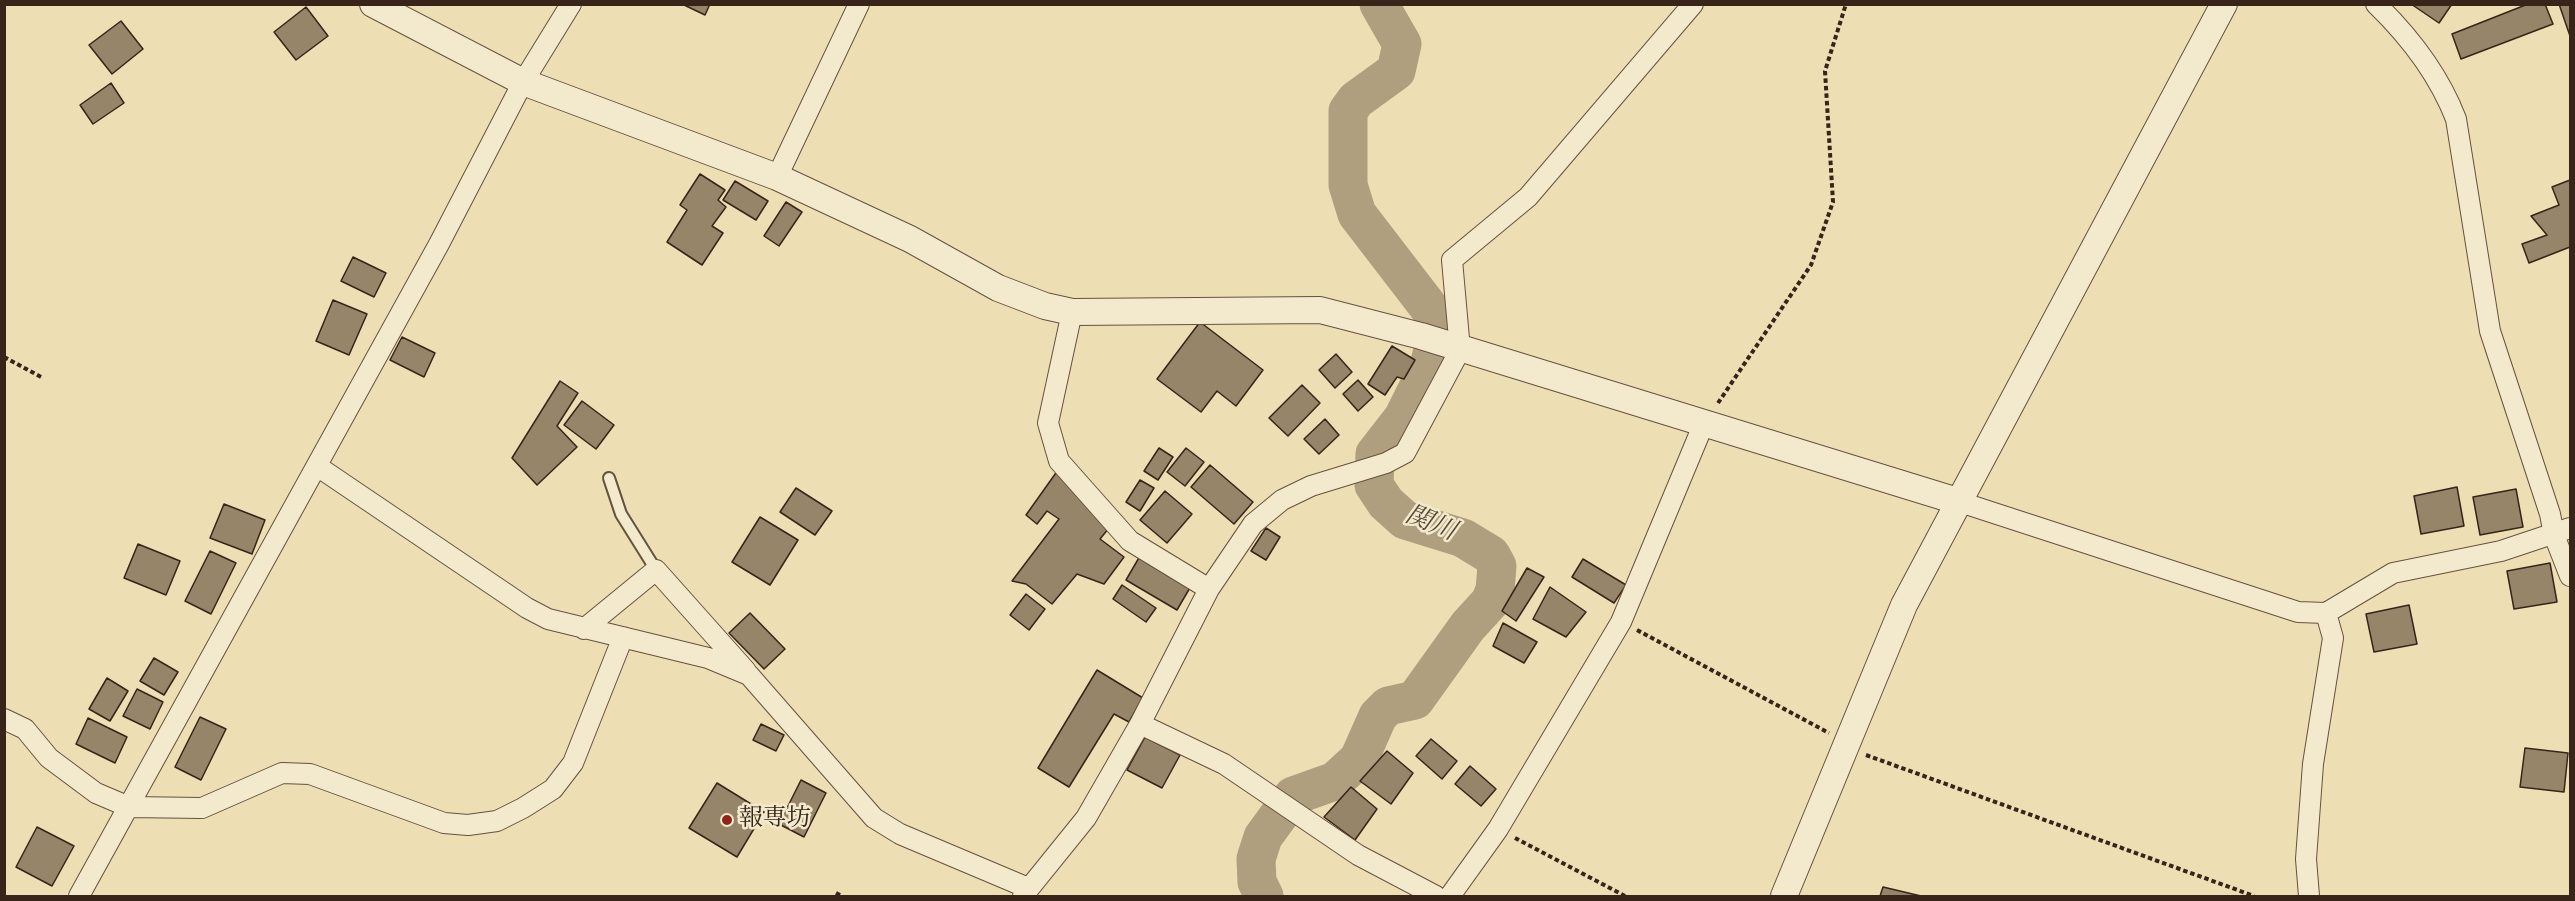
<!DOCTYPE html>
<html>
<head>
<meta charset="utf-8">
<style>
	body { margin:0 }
	#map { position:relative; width:2575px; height:901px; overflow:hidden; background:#eddeb4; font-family:"IM FELL English",serif }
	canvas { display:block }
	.frame { position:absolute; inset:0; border:6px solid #382418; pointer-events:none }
</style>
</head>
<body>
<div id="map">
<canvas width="2575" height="901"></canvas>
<div class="frame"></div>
</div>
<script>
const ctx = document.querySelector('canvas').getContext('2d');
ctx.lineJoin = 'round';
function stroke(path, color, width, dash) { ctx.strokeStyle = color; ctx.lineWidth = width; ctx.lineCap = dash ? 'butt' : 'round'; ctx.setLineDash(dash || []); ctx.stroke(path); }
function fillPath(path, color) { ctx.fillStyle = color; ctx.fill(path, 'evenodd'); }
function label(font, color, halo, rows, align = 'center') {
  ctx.font = font + ' "IM FELL English","Noto Serif JP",serif'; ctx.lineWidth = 5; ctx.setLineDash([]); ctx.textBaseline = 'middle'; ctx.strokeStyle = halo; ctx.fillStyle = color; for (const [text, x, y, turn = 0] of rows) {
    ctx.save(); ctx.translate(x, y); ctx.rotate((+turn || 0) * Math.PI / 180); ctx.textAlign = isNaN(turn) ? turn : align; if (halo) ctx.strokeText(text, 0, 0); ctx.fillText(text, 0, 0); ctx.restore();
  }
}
const river = new Path2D(`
	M1264 896 1257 882 1256 859 1263 837 1293 796 1335 781 1359 759 1378 716 1388 706 1415 700 1468 626 1490 602 1495 590 1497 566 1491 555 1463 538 1405 520 1386 503 1374 485 1375 454 1403 418 1429 366 1440 322 1357 214 1348 185V111L1356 100 1396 71 1402 44 1379 4`);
const building = new Path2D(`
	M682 4H710L705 15Z
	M2411 4H2452L2439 23Z
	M2528 4H2545L2553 24 2461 59 2452 34Z
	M2559 4H2570V36Z
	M306 7 328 36 296 60 274 32Z
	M121 21 143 49 112 74 89 45Z
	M111 83 124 103 93 124 80 105Z
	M700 174 725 190 718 200 726 207 712 226 723 233 702 265 667 242 687 210 680 205Z
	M2570 180V247L2529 263 2522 244 2547 235 2531 216 2559 205 2552 187Z
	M735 181 768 201 756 220 723 200Z
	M786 202 802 212 779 246 764 236Z
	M353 257 386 273 374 297 341 281Z
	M333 300 367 314 349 355 316 341Z
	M1200 322 1263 370 1236 406 1217 391 1201 412 1157 379Z
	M402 337 435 353 424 377 390 360Z
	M1392 346 1415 360 1404 379 1397 377 1385 395 1368 384Z
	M1336 354 1352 372 1335 388 1319 370Z
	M1358 380 1373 397 1358 411 1343 394Z
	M560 381 578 393 557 426 577 447 537 485 512 458Z
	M1302 385 1320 403 1288 436 1269 418Z
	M582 401 614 425 596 449 564 425Z
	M1325 419 1339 435 1319 454 1304 439Z
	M1159 448 1173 457 1158 480 1144 471Z
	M1186 448 1204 462 1185 486 1167 472Z
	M1210 465 1253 502 1234 524 1191 487Z
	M1058 470 1109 528 1100 539 1124 557 1104 584 1077 574 1052 604 1026 584 1012 581 1059 519 1047 511 1037 524 1026 515Z
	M1140 480 1154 488 1140 511 1126 502Z
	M2457 487 2464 526 2421 534 2414 496Z
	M796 488 832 511 815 535 780 512Z
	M2516 489 2523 527 2480 535 2473 497Z
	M1165 491 1192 514 1167 543 1140 520Z
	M224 504 265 520 252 554 210 538Z
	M760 517 798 540 770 585 732 562Z
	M1266 528 1280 537 1266 560 1251 551Z
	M138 544 180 561 166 595 124 578Z
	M210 551 236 563 211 614 185 601Z
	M1140 556 1191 586 1177 610 1126 580Z
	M1583 559 1626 585 1614 603 1572 577Z
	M2550 563 2557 602 2514 609 2507 571Z
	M1527 568 1544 577 1516 621 1502 611Z
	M1122 585 1156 608 1146 622 1113 599Z
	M1550 587 1586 612 1566 637 1533 619Z
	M1026 594 1045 609 1029 630 1010 615Z
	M2409 605 2417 644 2374 652 2366 614Z
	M750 613 785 649 764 669 729 633Z
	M1503 623 1537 642 1524 663 1493 646Z
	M154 658 178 672 164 695 140 681Z
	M1097 670 1143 698 1129 722 1114 714 1069 787 1038 768Z
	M107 678 128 691 110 721 89 709Z
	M137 689 163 702 150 729 123 716Z
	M200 717 226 729 201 780 175 767Z
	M88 718 127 737 115 763 76 744Z
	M761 724 784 735 776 751 753 740Z
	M1145 737 1180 755 1162 788 1127 770Z
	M1431 739 1457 761 1442 779 1416 756Z
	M2525 748 2568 753 2564 792 2520 787Z
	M1387 751 1413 773 1391 804 1360 781Z
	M1470 766 1496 789 1481 806 1455 784Z
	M801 780 826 793 804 837 779 824Z
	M717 783 764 812 737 857 689 828Z
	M1351 787 1377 809 1355 840 1324 817Z
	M37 827 74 846 52 886 16 867Z
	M1883 887 1921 896H1880Z`);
const path = new Path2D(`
	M4 357 43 378
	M1718 403 1811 265 1833 202 1825 71 1846 4
	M1637 630 1829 733
	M1866 755 2254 896
	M1515 838 1625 896
	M836 893 842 896`);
const service = new Path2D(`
	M609 478 621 514 656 570`);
const minor = new Path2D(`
	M2376 4C2410 37 2439 75 2456 119L2490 331 2550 514 2554 535 2570 576
	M777 177 859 4
	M1072 312 1048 423 1059 461 1130 541 1209 589
	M317 466 527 608 548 619 708 658 749 675 874 818 900 834 1028 888
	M1957 501 2298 612 2326 613 2393 573 2501 551 2570 528
	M584 629 656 570 746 671
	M4 719 25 729 49 758 96 793 129 807 202 808 282 773 310 774 444 823 468 825 497 821 523 808 553 789 573 763 623 637
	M1140 724 1224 764 1358 855 1436 896
	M79 896 439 244 523 82 571 4
	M1023 896 1086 818 1140 724 1209 589 1253 524 1282 500 1311 486 1386 463 1405 453 1460 350 1452 260 1528 197 1693 4
	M1450 896 1498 829 1621 622 1704 423
	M2309 896 2306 859 2313 764 2333 638 2326 613`);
const tertiary = new Path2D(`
	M373 4 523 82 777 177 910 239 998 288 1045 306 1072 312 1320 310 1421 336 1957 501
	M1784 896 1904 605 2224 4`);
const markers = [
	[727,820,6,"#8f2418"]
];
const poiNames = [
	["報専坊",739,820]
];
const waterNames = [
	["関川",1430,525,22]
];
stroke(river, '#af9f7f', 39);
fillPath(building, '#968569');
stroke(building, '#382418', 1.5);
stroke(service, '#65523f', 14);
stroke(minor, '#65523f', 22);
stroke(tertiary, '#65523f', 28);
stroke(path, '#382418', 4, [4.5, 3]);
stroke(service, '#f3eace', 10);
stroke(minor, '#f3eace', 20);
stroke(tertiary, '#f3eace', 26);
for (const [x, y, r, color] of markers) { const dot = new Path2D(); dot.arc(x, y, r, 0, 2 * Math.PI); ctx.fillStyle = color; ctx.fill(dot); stroke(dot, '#f3eace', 2); }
label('24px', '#382418', '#f3eace', poiNames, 'left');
label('italic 26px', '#5c4937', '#f3eace', waterNames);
</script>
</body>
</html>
